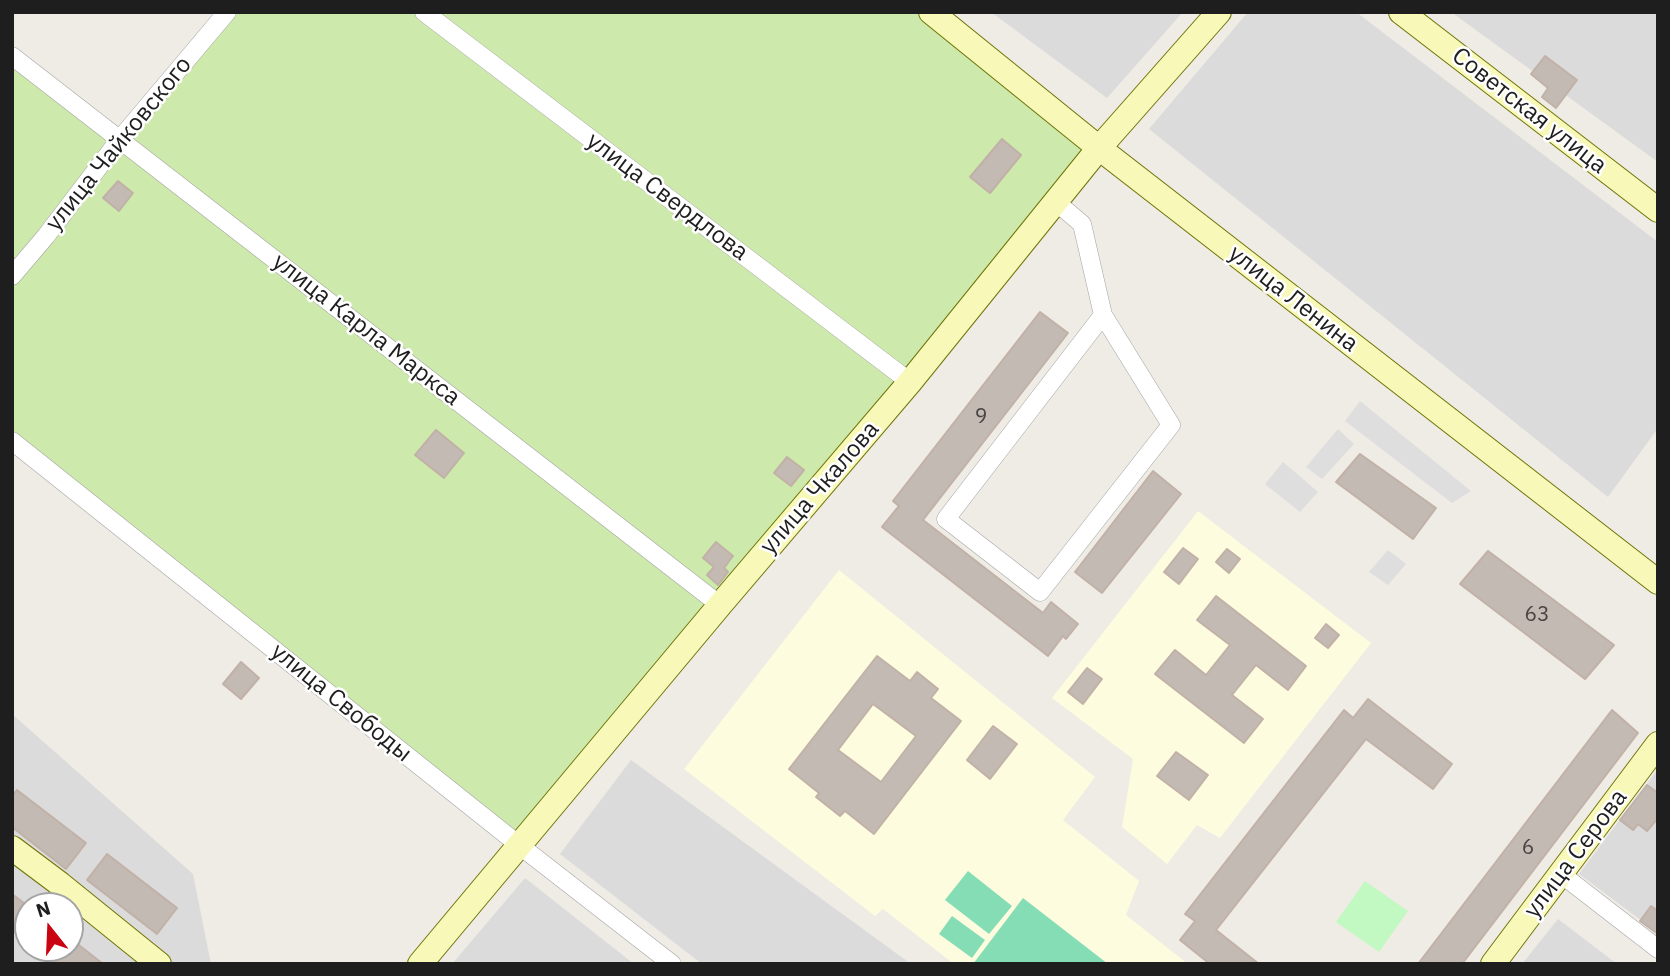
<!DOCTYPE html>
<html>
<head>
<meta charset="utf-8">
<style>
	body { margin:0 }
	#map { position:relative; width:1670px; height:976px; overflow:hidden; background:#efebe5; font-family:"IBM Plex Sans",sans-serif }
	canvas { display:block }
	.frame { position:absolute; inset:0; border:14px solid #1e1e1e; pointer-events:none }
	.north { position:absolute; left:14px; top:892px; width:70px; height:70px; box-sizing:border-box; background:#fff; border:2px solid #a5a5a5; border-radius:50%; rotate:342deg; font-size:19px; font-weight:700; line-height:28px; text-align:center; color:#1e1e1e }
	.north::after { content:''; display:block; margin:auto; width:24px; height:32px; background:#ca0310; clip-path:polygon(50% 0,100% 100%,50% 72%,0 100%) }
</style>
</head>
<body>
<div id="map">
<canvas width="1670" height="976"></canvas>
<div class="frame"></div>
<div class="north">N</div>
</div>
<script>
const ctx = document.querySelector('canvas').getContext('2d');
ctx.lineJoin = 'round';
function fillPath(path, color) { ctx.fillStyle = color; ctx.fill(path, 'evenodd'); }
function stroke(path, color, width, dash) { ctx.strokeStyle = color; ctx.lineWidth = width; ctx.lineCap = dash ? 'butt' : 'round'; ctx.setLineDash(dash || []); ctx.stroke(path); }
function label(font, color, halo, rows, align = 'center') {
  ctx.font = font + ' "IBM Plex Sans",sans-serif'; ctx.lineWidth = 5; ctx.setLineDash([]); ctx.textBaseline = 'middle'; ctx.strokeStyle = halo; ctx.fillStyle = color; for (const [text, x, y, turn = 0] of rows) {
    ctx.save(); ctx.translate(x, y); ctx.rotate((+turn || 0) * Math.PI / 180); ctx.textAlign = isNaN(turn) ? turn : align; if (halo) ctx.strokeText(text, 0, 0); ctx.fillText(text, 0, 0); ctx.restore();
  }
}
const residential = new Path2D(`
	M991 12H1183L1107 98Z
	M1248 12H1356L1658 242V428L1608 497 1149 129Z
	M1451 12H1658V162Z
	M12 714 193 874 211 964H12ZM28 906H70V948H28Z
	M631 760 911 964H702L560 854Z
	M1658 769V933L1579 874Z
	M525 878 634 964H452Z
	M1558 919 1617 964H1522Z`);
const education = new Path2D(`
	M1198 511 1371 643 1220 838 1197 825 1167 864 1122 827 1133 759 1052 698Z
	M839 570 1095 777 1063 820 1139 881 1126 915 1188 964H954L883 909 875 916 684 769Z`);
const grass = new Path2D(`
	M227 12H927L1099 148 519 845 12 441V56L120 139Z`);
const park = new Path2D(`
	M1365 881 1408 911 1379 952 1336 922Z`);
const pitch = new Path2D(`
	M968 871 1012 906 989 934 945 900Z
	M1023 898 1108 964H973Z
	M952 916 985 940 972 958 939 934Z`);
const parking = new Path2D(`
	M1360 401 1471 491 1452 503 1345 421Z
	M1338 429 1354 444 1322 479 1306 467Z
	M1283 462 1318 492 1300 512 1265 484Z
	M1388 550 1406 564 1388 585 1369 572Z`);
const building = new Path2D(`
	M1545 56 1577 80 1556 108 1542 97 1548 88 1531 74Z
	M1002 139 1021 155 990 193 970 177Z
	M118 181 133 193 119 211 103 198Z
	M1040 312 1068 333 923 520 1043 613 1051 602 1078 624 1066 639 1063 636 1048 656 882 527 899 506 893 501Z
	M436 430 464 453 444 478 415 455Z
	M1360 454 1436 508 1413 539 1336 482Z
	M787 457 804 470 791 486 774 473Z
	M1153 471 1181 494 1102 593 1075 572Z
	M716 542 733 556 724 568 728 572 718 585 707 575 714 567 703 558Z
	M1183 548 1198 559 1179 584 1164 572Z
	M1227 549 1240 559 1229 573 1216 562Z
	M1488 551 1614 645 1585 679 1460 584Z
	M1216 596 1306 666 1288 690 1256 665 1232 695 1263 719 1244 743 1155 674 1175 650 1206 675 1230 645 1197 620Z
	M1326 624 1339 635 1328 648 1315 638Z
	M877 656 910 681 917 672 938 689 931 698 961 721 874 834 845 811 840 816 816 797 819 793 789 769ZM873 704 916 736 881 782 838 750Z
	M241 662 259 678 241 699 223 684Z
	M1087 668 1102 679 1083 704 1068 692Z
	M1368 699 1452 764 1433 789 1366 739 1216 930 1259 964H1210L1180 940 1195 921 1185 914 1344 710 1353 718Z
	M1612 710 1638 733 1462 964H1418Z
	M993 726 1017 744 990 779 967 760Z
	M1176 752 1208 775 1189 800 1157 776Z
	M1647 785 1658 793V818L1647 831 1638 824 1633 830 1620 820Z
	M17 790 86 843 66 869 12 827V796Z
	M107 854 177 908 157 934 87 880Z
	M12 894 28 906V916L12 935Z
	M1651 906 1658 911V934L1640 921Z
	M70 938 103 964H49L29 948H70Z`);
const street = new Path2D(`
	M424 12 910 382
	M12 56 720 605
	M1056 202 1082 224 1103 315 946 519 1040 592 1171 425 1103 315
	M12 276 46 236 120 139 227 12
	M12 441 519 845 672 964
	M1561 874 1658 949`);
const secondary = new Path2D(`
	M931 12 1099 148 1658 582
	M1401 12 1658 210
	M12 848 60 884 159 964
	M420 964 720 605 910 382 1099 148 1219 12
	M1493 964 1658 744`);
const numberNames = [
	["9",981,417],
	["63",1537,615],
	["6",1528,848]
];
const streetNames = [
	["Советская улица",1529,111,38],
	["улица Чайковского",119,144,-51],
	["улица Свердлова",667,197,37],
	["улица Ленина",1293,299,38],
	["улица Карла Маркса",366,330,38],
	["улица Чкалова",820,488,-49],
	["улица Свободы",341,703,39],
	["улица Серова",1576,854,-53]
];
fillPath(residential, '#dcdbdb');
fillPath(education, '#fefcde');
fillPath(grass, '#cde9ab');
fillPath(park, '#c2f9c3');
fillPath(pitch, '#84ddb5');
fillPath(parking, '#dedede');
fillPath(building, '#c4bab4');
stroke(building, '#c1b1a7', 2);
stroke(street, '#a5a5a5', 19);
stroke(secondary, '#6f7406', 26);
stroke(street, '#fff', 18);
stroke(secondary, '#f8f8b9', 24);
label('21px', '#484544', null, numberNames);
label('24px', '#1e1e1e', '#fff', streetNames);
</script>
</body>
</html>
